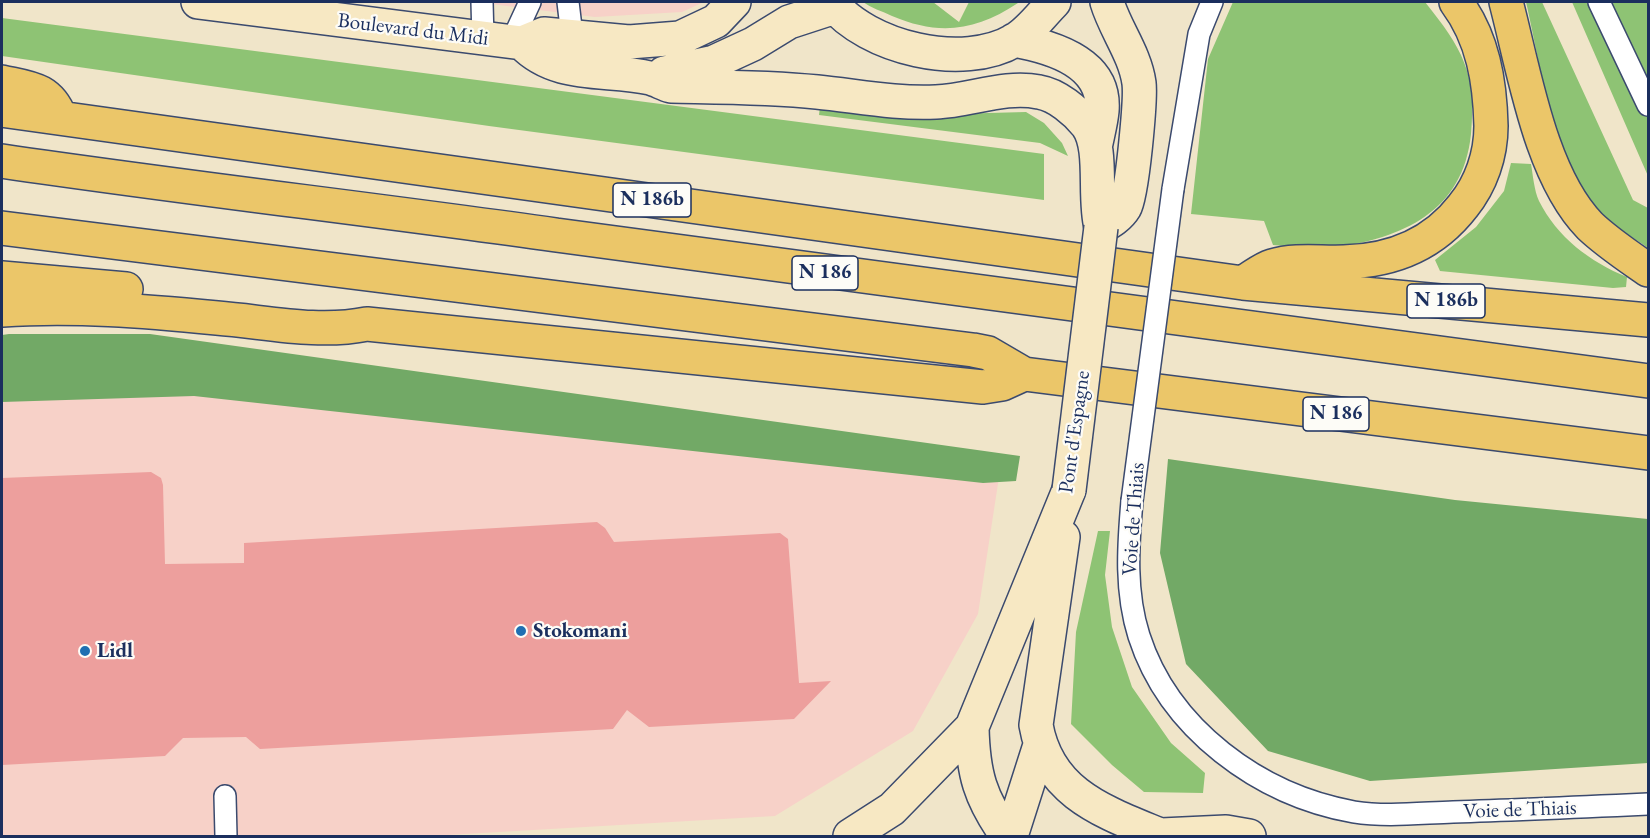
<!DOCTYPE html>
<html>
<head>
<meta charset="utf-8">
<style>
	body { margin:0 }
	#map { position:relative; width:1650px; height:838px; overflow:hidden; background:#f0e5c9; font-family:"EB Garamond",serif }
	canvas { display:block }
	.frame { position:absolute; inset:0; border:3px solid #1b2f5e; pointer-events:none }
</style>
</head>
<body>
<div id="map">
<canvas width="1650" height="838"></canvas>
<div class="frame"></div>
</div>
<script>
const ctx = document.querySelector('canvas').getContext('2d');
ctx.lineJoin = 'round';
function fillPath(path, color) { ctx.fillStyle = color; ctx.fill(path, 'evenodd'); }
function stroke(path, color, width, dash) { ctx.strokeStyle = color; ctx.lineWidth = width; ctx.lineCap = dash ? 'butt' : 'round'; ctx.setLineDash(dash || []); ctx.stroke(path); }
function label(font, color, halo, rows, align = 'center') {
  ctx.font = font + ' "EB Garamond",serif'; ctx.lineWidth = 4.5; ctx.setLineDash([]); ctx.textBaseline = 'middle'; ctx.strokeStyle = halo; ctx.fillStyle = color; for (const [text, x, y, turn = 0] of rows) {
    ctx.save(); ctx.translate(x, y); ctx.rotate((+turn || 0) * Math.PI / 180); ctx.textAlign = isNaN(turn) ? turn : align; if (halo) ctx.strokeText(text, 0, 0); ctx.fillText(text, 0, 0); ctx.restore();
  }
}
const built = new Path2D(`
	M475 2H704L682 12 595 17Z
	M2 366 999 477 978 614 913 731 775 816 430 836H2Z`);
const green = new Path2D(`
	M863 2H933L959 22 969 2 1018 3C976 31 939 36 892 16 882 11 871 8 863 2Z
	M1233 2H1425C1462 48 1477 73 1471 134 1463 212 1403 238 1332 248 1314 250 1292 246 1273 245L1264 221 1191 214 1208 59Z
	M1526 2H1542L1633 200 1648 208V248C1632 236 1610 225 1595 211 1555 171 1539 57 1526 2Z
	M1572 2H1648V176Z
	M2 18 1044 154V200L489 126 2 56Z
	M820 106 913 115 1026 112 1044 123 1062 143 1068 156 1040 143 819 115Z
	M1511 163 1531 164C1533 175 1534 190 1539 201 1557 237 1590 262 1627 277L1626 287 1613 288 1440 271 1435 260 1476 227 1504 191Z
	M1098 531H1110L1105 575 1112 627 1132 687 1171 743 1205 773 1203 793 1144 792 1112 765 1071 724 1076 632Z`);
const forest = new Path2D(`
	M9 334H150L1020 456 1016 481 983 483 194 396 2 402V335Z
	M1168 459 1455 500 1648 519V763L1370 781 1268 751 1186 664 1160 553Z`);
const building = new Path2D(`
	M151 472 161 478 163 485 165 564 244 563V543L597 522 605 528 614 542 780 533 788 539 799 683 831 681 794 719 649 727 627 710 613 729 260 749 246 737 183 738 165 756 2 765V478Z`);
const lane = new Path2D(`
	M482 2 483 40
	M568 2 572 36
	M1599 2 1648 105
	M511 43 530 2
	M1173 189 1199 34 1212 2
	M1132 501C1128 547 1125 592 1139 636 1169 729 1259 795 1354 812 1386 817 1421 813 1453 812 1518 810 1583 807 1648 804
	M225 796 226 836`);
const secondary = new Path2D(`
	M198 2 522 43 544 34 629 42 680 38 716 21 734 2
	M831 2C867 48 963 71 1015 40 1030 31 1042 14 1054 2
	M1014 40C1053 47 1106 63 1102 111 1101 122 1098 133 1096 143
	M522 43C557 79 605 68 650 78 657 80 664 84 671 86 720 87 769 87 817 92 857 96 896 104 936 102 970 101 1004 85 1039 92 1057 95 1076 111 1087 125 1104 148 1093 197 1101 227 1110 222 1119 217 1125 207 1132 196 1141 99 1139 83 1135 54 1115 29 1107 2
	M664 73 714 62 753 44 789 22 835 7
	M1063 537 1036 725C1048 794 1105 812 1162 836
	M972 727C973 774 980 798 1007 836
	M850 836 892 809 972 727 1069 490
	M1011 836 1040 745
	M1140 836 1226 832 1249 836`);
const highway = new Path2D(`
	M1506 2C1524 70 1540 175 1590 226 1608 243 1628 256 1648 270
	M2 82C29 88 49 88 60 117
	M2 110 1243 283 1648 320
	M2 161C186 188 371 209 556 235 920 285 1284 335 1648 381
	M2 228 973 350 988 353 1024 374 1648 453
	M2 278 126 289
	M1244 282C1253 277 1262 269 1272 266 1296 259 1320 263 1344 262 1392 261 1433 245 1463 206 1481 184 1491 155 1491 126 1490 82 1483 38 1456 2
	M2 310C73 305 145 311 217 318 267 322 317 334 367 324L983 387 1002 384 1024 374`);
const laneBridge = new Path2D(`
	M1132 501 1173 189`);
const secondaryBridge = new Path2D(`
	M1069 490 1101 227`);
const markers = [
	[521,631,6,"#1f6fb2"],
	[85,651,6,"#1f6fb2"]
];
const shields = [
	[652,200,78],
	[825,273,66],
	[1446,301,78],
	[1336,414,66]
];
const shieldNames = [
	["N 186b",652,200],
	["N 186",825,273],
	["N 186b",1446,301],
	["N 186",1336,414]
];
const streetNames = [
	["Boulevard du Midi",413,30,7],
	["Pont d'Espagne",1075,432,-82],
	["Voie de Thiais",1134,519,-86],
	["Voie de Thiais",1520,810,-2]
];
const poiNames = [
	["Stokomani",533,631],
	["Lidl",97,651]
];
fillPath(built, '#f7d1c8');
fillPath(green, '#8ec374');
fillPath(forest, '#72a966');
fillPath(building, '#ed9f9d');
stroke(lane, '#3b4a6e', 24);
stroke(secondary, '#3b4a6e', 36);
stroke(highway, '#3b4a6e', 36);
stroke(lane, '#fff', 21);
stroke(secondary, '#f7e8c3', 33);
stroke(highway, '#ebc669', 33);
stroke(laneBridge, '#3b4a6e', 24, []);
stroke(secondaryBridge, '#3b4a6e', 36, []);
stroke(laneBridge, '#fff', 21);
stroke(secondaryBridge, '#f7e8c3', 33);
for (const [x, y, r, color] of markers) { const dot = new Path2D(); dot.arc(x, y, r, 0, 2 * Math.PI); ctx.fillStyle = color; ctx.fill(dot); stroke(dot, '#fdfcf7', 2); }
for (const [x, y, w] of shields) { const box = new Path2D(); box.roundRect(x - w / 2, y - 17, w, 34, 4.5); ctx.fillStyle = '#fdfcf7'; ctx.fill(box); stroke(box, '#1b2f5e', 1.5); }
label('bold 20px', '#1b2f5e', null, shieldNames);
label('21px', '#1b2f5e', '#fdfcf7', streetNames);
label('bold 21px', '#1b2f5e', '#fdfcf7', poiNames, 'left');
</script>
</body>
</html>
